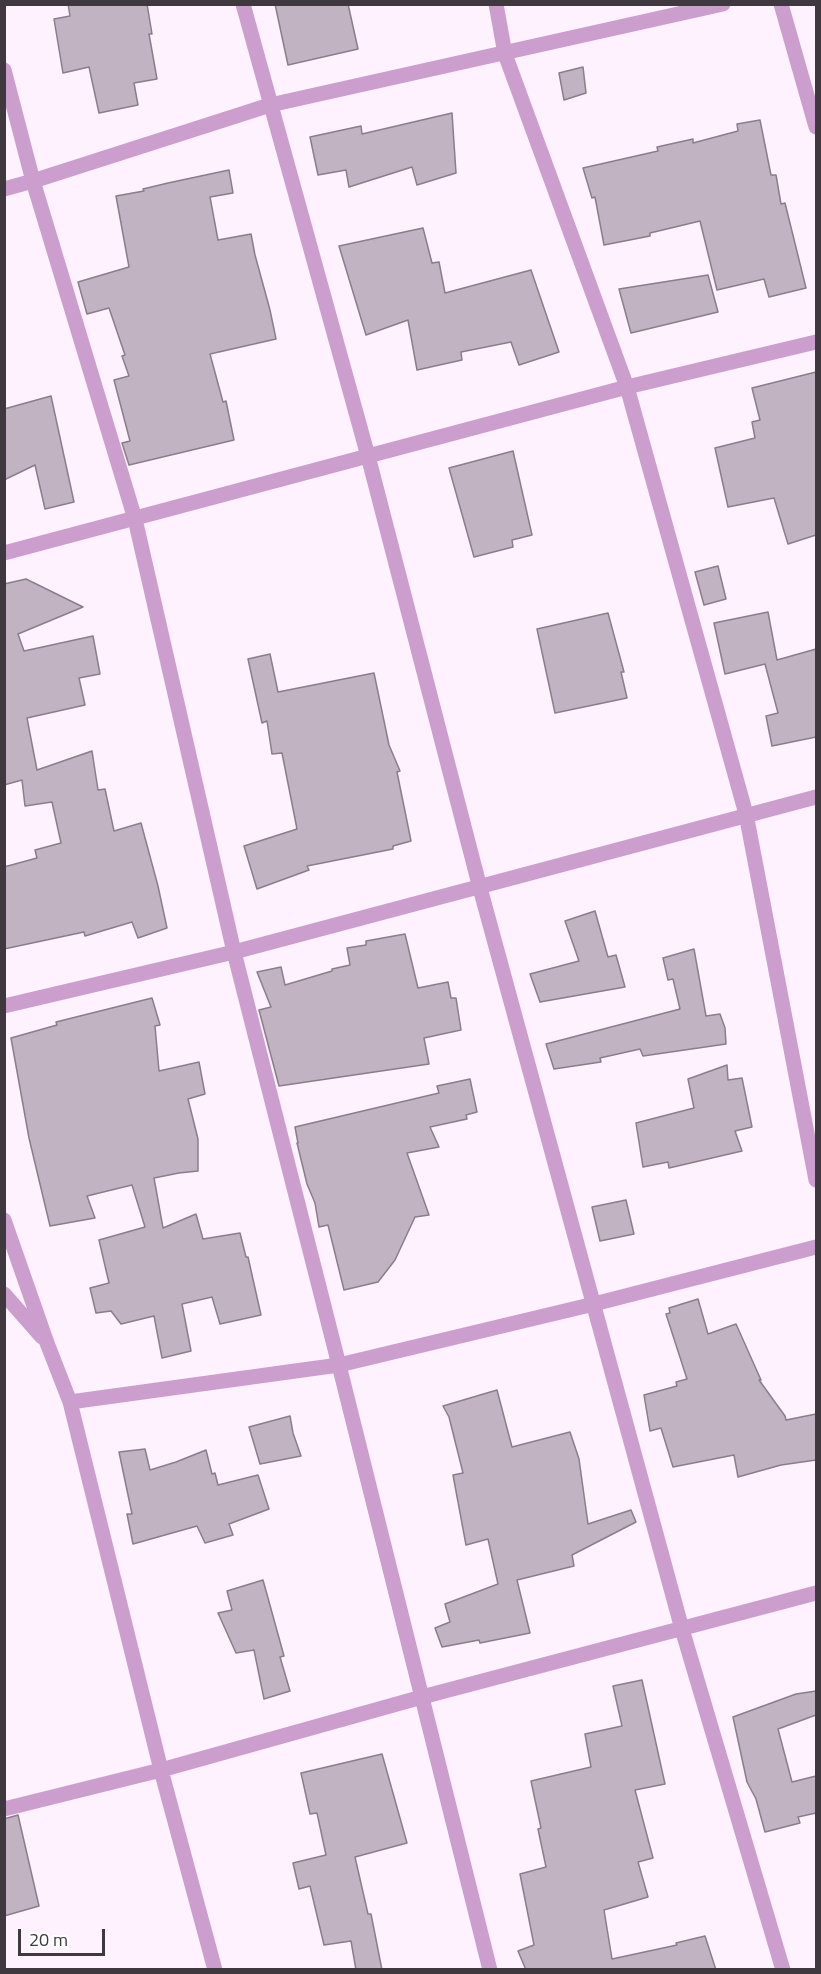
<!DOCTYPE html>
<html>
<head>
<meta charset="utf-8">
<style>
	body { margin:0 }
	#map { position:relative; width:821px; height:1974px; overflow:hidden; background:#fef2ff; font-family:"Titillium Web",sans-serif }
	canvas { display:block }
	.frame { position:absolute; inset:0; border:6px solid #3f393f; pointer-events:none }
	.scale { position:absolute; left:18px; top:1929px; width:87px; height:27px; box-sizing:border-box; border:3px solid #3f393f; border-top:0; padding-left:8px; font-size:18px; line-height:21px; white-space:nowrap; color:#3f393f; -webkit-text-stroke:4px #fff; paint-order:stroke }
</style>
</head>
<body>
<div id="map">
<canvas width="821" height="1974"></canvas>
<div class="frame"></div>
<div class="scale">20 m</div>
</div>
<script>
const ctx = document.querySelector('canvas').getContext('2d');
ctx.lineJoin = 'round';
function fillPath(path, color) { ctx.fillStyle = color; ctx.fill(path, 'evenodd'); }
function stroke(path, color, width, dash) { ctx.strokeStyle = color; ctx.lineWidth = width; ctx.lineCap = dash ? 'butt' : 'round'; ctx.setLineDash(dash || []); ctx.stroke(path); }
const building = new Path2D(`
	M68 4H147L152 34H149L157 79 134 83 138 105 99 113 89 67 63 73 54 19 70 16Z
	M275 4H348L358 49 288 65Z
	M583 67 586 93 564 100 559 73Z
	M452 113 456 173 417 185 412 167 349 187 346 170 318 175 310 137 361 126 362 134Z
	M760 120 771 175H776L781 204 785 203 806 288 769 297 764 279 717 290 700 221 650 233V236L604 245 595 197 592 198 583 168 658 151 657 147 693 139V143L738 131 737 124Z
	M229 170 233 193 210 197 218 240 251 234 255 255 270 310 276 339 210 354 223 402 226 401 234 440 129 465 122 443 130 441 114 380 129 376 122 356 125 355 109 308 87 314 78 282 129 267 116 196 144 191 143 189 168 183Z
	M423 228 432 263 439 262 445 293 531 270 559 352 519 365 511 342 461 352 462 360 417 370 408 320 366 335 339 246Z
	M708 275 718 312 631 333 619 289Z
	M816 372V535L788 544 774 498 728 507 715 448 755 438 752 422 760 420 752 388Z
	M51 396 74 502 45 509 35 465 4 480V409Z
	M513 451 532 535 512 540 513 547 474 557 449 468Z
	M718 566 726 599 704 605 695 572Z
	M26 579 83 607 18 634 24 651 93 636 100 674 79 678 85 705 27 718 37 770 92 751 98 790 105 789 114 831 141 823 158 886 167 928 138 938 132 922 85 936 84 932 4 949V867L37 858 35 850 61 843 52 802 25 806 22 780 4 785V584Z
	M768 612 777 660 816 649V737L772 746 766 716 778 713 765 664 725 674 714 623Z
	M608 613 624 672H621L627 698 555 713 537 629Z
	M270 654 278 692 374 673 389 745 400 771 397 772 411 841 393 846V849L307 866 309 870 257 889 244 846 297 829 282 753 272 754 267 721 262 723 248 659Z
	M595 911 608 957 616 955 625 987 540 1002 530 974 579 961 565 921Z
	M405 934 418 988 448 982 451 998H456L461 1030 424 1038 429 1064 279 1086 259 1010 271 1007 257 972 281 967 285 985 332 971V969L350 965 347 948 366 945V941Z
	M694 949 706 1016 720 1014 725 1028 726 1044 643 1056 640 1049 600 1058 601 1062 554 1069 546 1044 680 1009 673 979 668 980 663 958Z
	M152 998 160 1025 155 1026 159 1071 199 1062 205 1094 188 1099 198 1139V1171L179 1173 154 1178 163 1228 196 1214 203 1239 240 1233 246 1257H248L261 1315 220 1324 212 1297 182 1304 191 1351 162 1358 154 1316 121 1324 111 1311 96 1313 90 1288 109 1283 99 1240 145 1227 132 1185 87 1196 95 1218 50 1226 29 1138 11 1038 57 1025 56 1022Z
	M727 1065 728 1080 742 1078 752 1127 735 1131 742 1151 669 1168 668 1162 643 1167 636 1123 694 1108 688 1079Z
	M470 1079 477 1112 466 1115 467 1119 430 1127 439 1147 407 1153 429 1215 415 1217 395 1260 378 1282 344 1290 328 1225 319 1227 315 1203 307 1184 297 1143H298L295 1127 439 1093 437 1086Z
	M626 1200 634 1234 600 1241 592 1207Z
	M698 1299 708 1334 736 1324 761 1380H759L785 1416 786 1420 816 1414V1460L781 1465 738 1477 734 1455 673 1467 661 1428 650 1431 644 1395 677 1386 676 1382 687 1379 666 1314 670 1313 669 1308Z
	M497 1390 512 1447 570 1432 579 1459 588 1524 631 1510 636 1522 572 1555 574 1566 517 1580 530 1633 480 1643 479 1640 442 1647 435 1628 450 1622 445 1604 498 1584 488 1539 466 1545 453 1475 463 1473 449 1417 443 1406Z
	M290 1416 293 1433 301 1456 260 1464 249 1427Z
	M145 1449 150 1470 176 1462 206 1450 212 1474 215 1473 218 1485 258 1475 269 1509 229 1524 233 1535 205 1543 197 1526 133 1544 127 1514H132L119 1452Z
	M263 1580 284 1656 280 1657 290 1691 264 1699 254 1650 236 1653 218 1613 232 1610 227 1591Z
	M642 1680 665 1784 635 1790 653 1858 638 1862 648 1897 604 1910 612 1959 677 1945 676 1943 705 1936 716 1970H526L518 1951 534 1945 520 1874 546 1867 538 1829 541 1828 531 1781 591 1767 585 1734 622 1726 613 1686Z
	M816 1691V1715L778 1729 792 1782 816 1776V1813L798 1817 800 1823 765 1832 756 1799 747 1782 733 1717 796 1694Z
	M382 1754 407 1843 355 1857 368 1914H371L382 1970H356L351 1941 324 1945 310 1886 299 1889 293 1863 326 1855 317 1813 310 1814 301 1773Z
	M18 1815 39 1906 4 1916V1819Z`);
const street = new Path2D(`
	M243 4 368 456 480 888 682 1629 783 1970
	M496 4 505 54 627 387 746 814 816 1180
	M781 4 816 127
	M4 70 33 181 135 519 234 952 339 1365 490 1970
	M4 189 33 181 270 105 723 4
	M4 553 627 387 816 342
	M4 1006 234 952 816 797
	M4 1220 47 1343 70 1402 161 1770 215 1970
	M4 1294 42 1337
	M70 1402 339 1365 594 1304 816 1247
	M4 1809 161 1770 422 1697 816 1593`);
fillPath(building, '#c2b3c2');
stroke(building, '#8b7d8c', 1.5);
stroke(street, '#cc9ece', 15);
</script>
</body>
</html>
